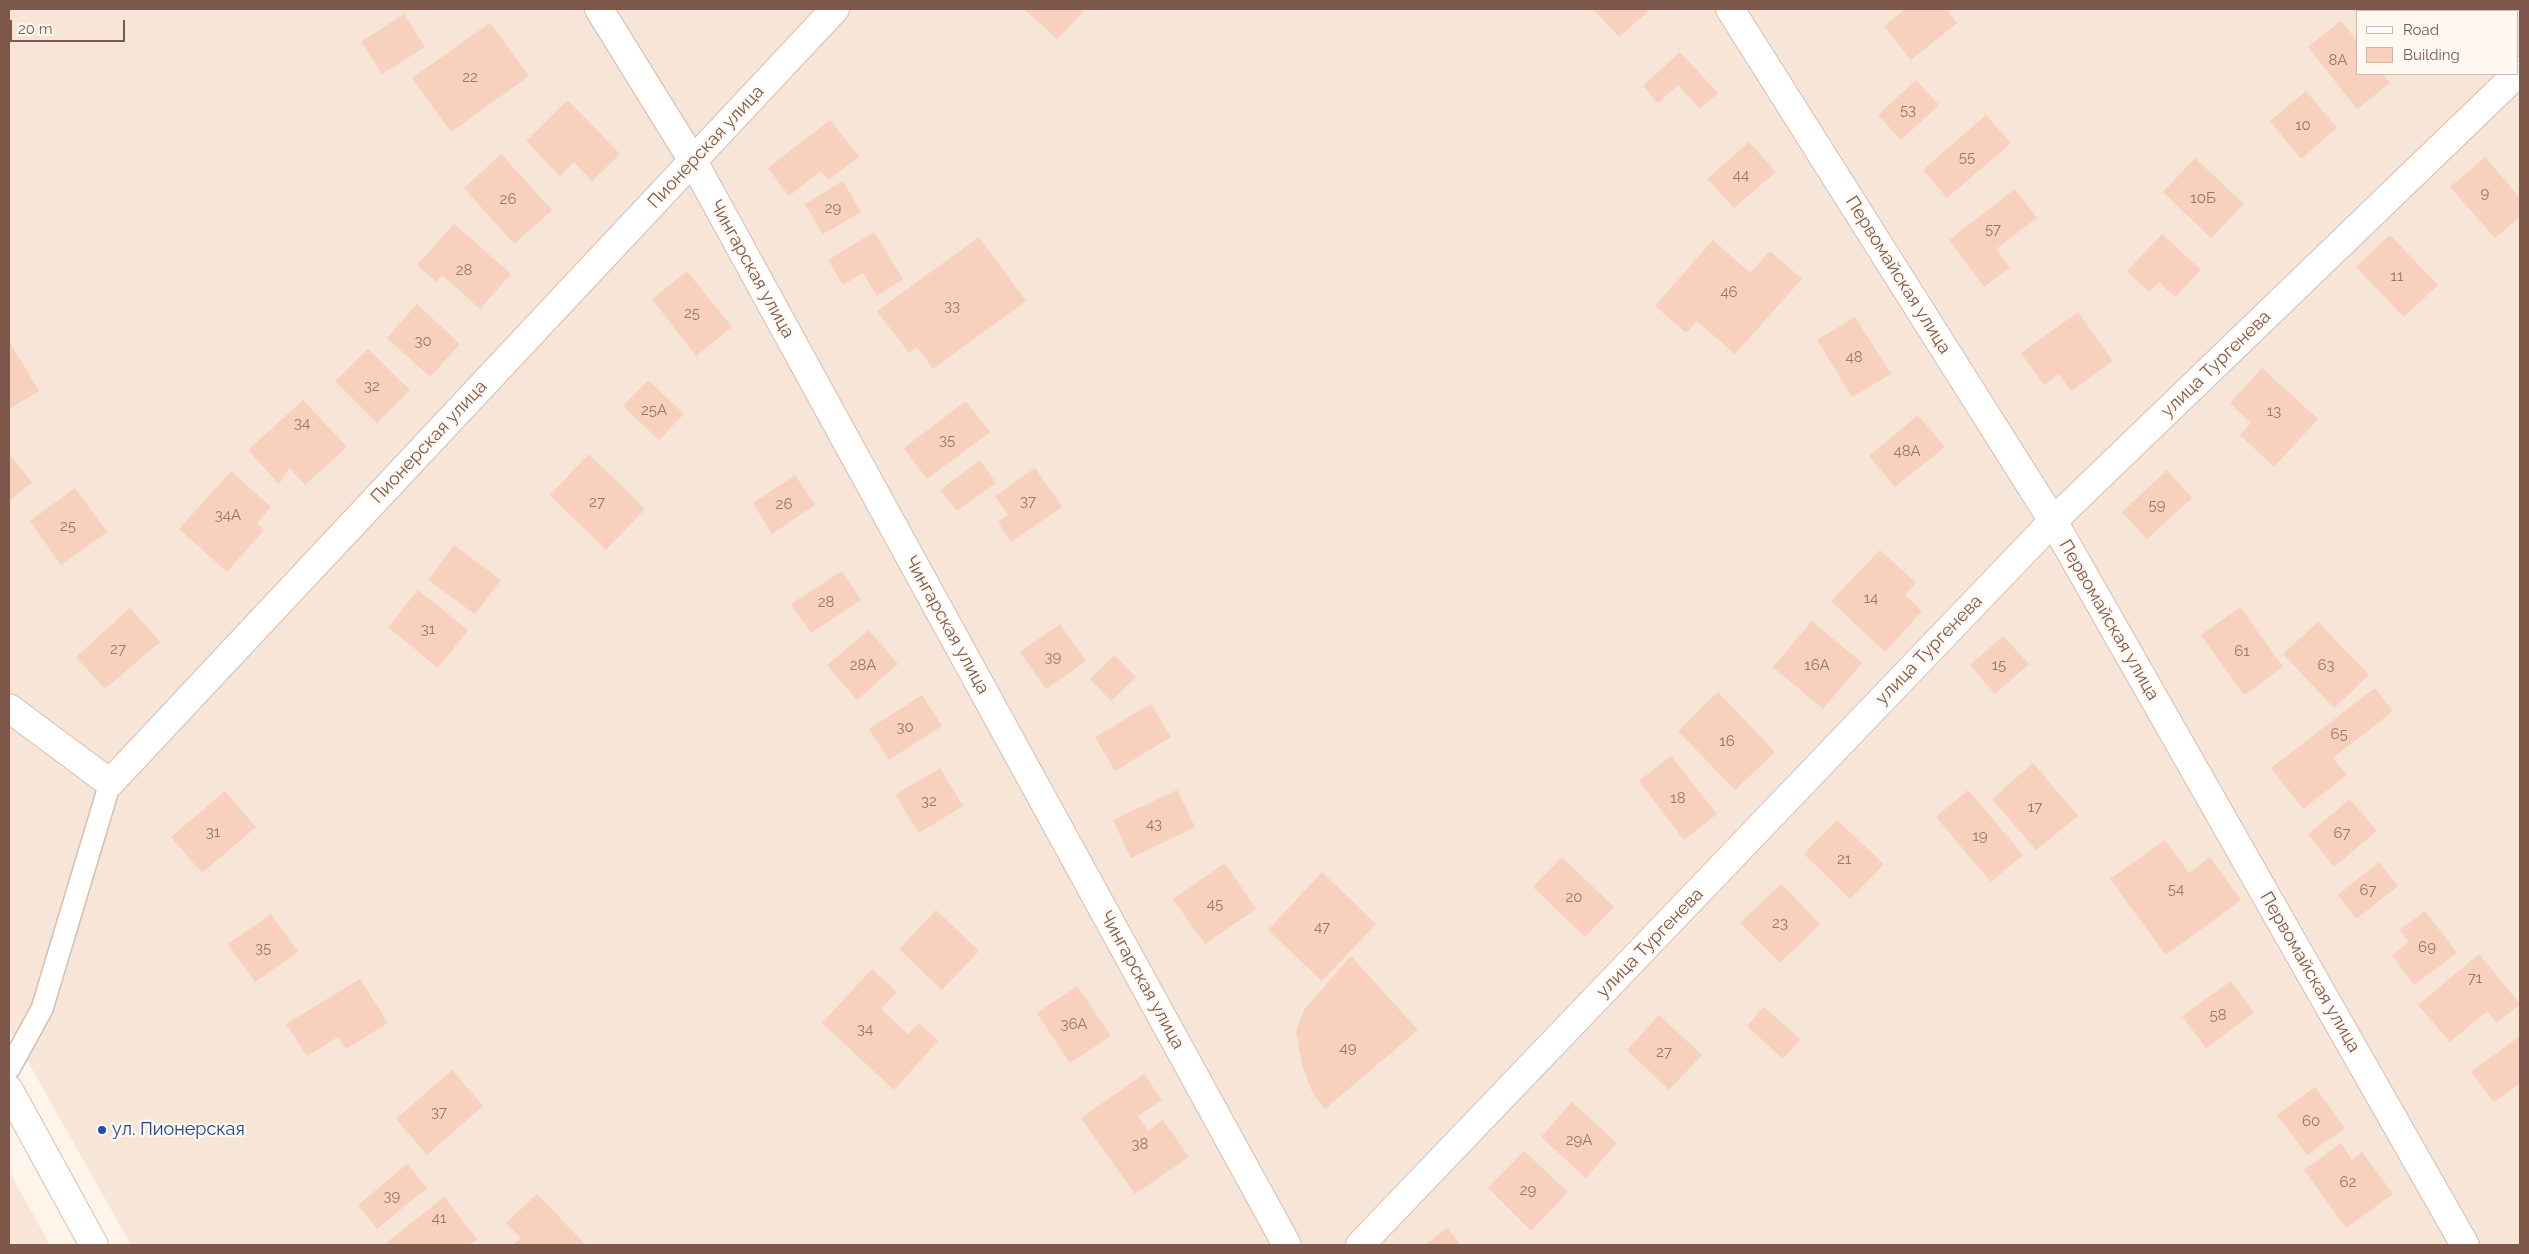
<!DOCTYPE html>
<html>
<head>
<meta charset="utf-8">
<style>
	body { margin:0 }
	#map { position:relative; width:2529px; height:1254px; overflow:hidden; background:#fef4ea; font-family:Raleway,sans-serif }
	canvas { display:block }
	.frame { position:absolute; inset:0; border:10px solid #7d5749; pointer-events:none }
	.legend { position:absolute; left:2356px; top:10px; width:162px; height:65px; box-sizing:border-box; background:#fff9f2; border:1px solid #cbb8ae; margin:0; padding:6px 9px; list-style:none; font-size:15px; color:#7d5749 }
	.legend li { display:flex; align-items:center; gap:10px; height:25px }
	.legend b { width:25px; border:1px solid #cbb8ae }
	.scale { position:absolute; left:10px; top:20px; width:115px; height:22px; box-sizing:border-box; border:2px solid #7d5749; border-top:0; padding-left:6px; font-size:15px; line-height:18px; white-space:nowrap; color:#7d5749; -webkit-text-stroke:4px #fff9f2; paint-order:stroke }
</style>
</head>
<body>
<div id="map">
<canvas width="2529" height="1254"></canvas>
<div class="frame"></div>
<ul class="legend">
<li><b style="height:6px;background:#fff"></b>Road</li>
<li><b style="height:14px;background:#f7d0be"></b>Building</li>
</ul>
<div class="scale">20 m</div>
</div>
<script>
const ctx = document.querySelector('canvas').getContext('2d');
ctx.lineJoin = 'round';
function fillPath(path, color) { ctx.fillStyle = color; ctx.fill(path, 'evenodd'); }
function stroke(path, color, width, dash) { ctx.strokeStyle = color; ctx.lineWidth = width; ctx.lineCap = dash ? 'butt' : 'round'; ctx.setLineDash(dash || []); ctx.stroke(path); }
function label(font, color, halo, rows, align = 'center') {
  ctx.font = font + ' Raleway,sans-serif'; ctx.lineWidth = 4.5; ctx.setLineDash([]); ctx.textBaseline = 'middle'; ctx.strokeStyle = halo; ctx.fillStyle = color; for (const [text, x, y, turn = 0] of rows) {
    ctx.save(); ctx.translate(x, y); ctx.rotate((+turn || 0) * Math.PI / 180); ctx.textAlign = isNaN(turn) ? turn : align; if (halo) ctx.strokeText(text, 0, 0); ctx.fillText(text, 0, 0); ctx.restore();
  }
}
const residential = new Path2D(`
	M9 9H2520V1245H131L9 1028ZM2358 11H2518V74H2358Z
	M9 1171 50 1245H9Z`);
const building = new Path2D(`
	M1024 9H1086L1057 39Z
	M1593 9H1651L1619 37Z
	M1905 9H1946L1957 23 1911 60 1884 26Z
	M2372 9H2388L2385 11H2374Z
	M404 14 425 47 382 74 361 42Z
	M2341 21 2358 42V74H2383L2390 83 2357 109 2308 47Z
	M490 23 529 76 451 132 412 78Z
	M1680 52 1718 93 1700 109 1678 85 1658 103 1643 86Z
	M1916 80 1939 105 1901 140 1878 115Z
	M2306 91 2337 128 2301 159 2270 121Z
	M568 100 620 154 592 181 574 162 560 176 526 141Z
	M1986 115 2011 143 1947 198 1923 170Z
	M830 120 859 157 828 180 821 171 789 196 768 168Z
	M1749 142 1776 172 1734 208 1707 179Z
	M501 154 552 210 514 244 464 188Z
	M2485 157 2520 198V217L2495 238 2450 187Z
	M2195 158 2244 204 2211 238 2163 192Z
	M843 181 861 212 823 234 805 204Z
	M2015 189 2037 218 1996 249 2010 268 1984 287 1949 240Z
	M454 224 511 274 480 309 442 275 437 282 417 265Z
	M874 232 903 279 877 296 863 273 843 285 828 260Z
	M2162 234 2201 270 2175 297 2159 282 2149 292 2127 271Z
	M2390 235 2438 285 2404 317 2356 267Z
	M979 237 1026 301 933 369 917 347 909 353 877 311Z
	M1713 240 1750 273 1770 251 1802 279 1735 354 1697 321 1686 333 1655 306Z
	M687 271 732 327 696 356 652 299Z
	M417 304 460 344 430 377 387 338Z
	M2078 312 2113 361 2071 391 2059 374 2044 385 2021 353Z
	M1855 317 1891 374 1852 397 1817 340Z
	M9 341 39 391 9 409Z
	M368 349 410 390 377 423 335 381Z
	M2262 368 2318 419 2274 467 2240 435 2251 423 2230 403Z
	M648 380 684 414 659 440 623 406Z
	M303 400 347 447 305 485 289 468 279 484 248 450Z
	M966 401 990 432 927 479 904 448Z
	M1918 415 1945 447 1895 487 1869 456Z
	M9 453 32 483 9 501Z
	M589 454 645 509 606 550 550 495Z
	M980 460 996 483 957 511 940 490Z
	M1035 468 1062 507 1011 542 998 522 1008 515 995 496Z
	M2167 470 2192 498 2147 539 2122 512Z
	M231 471 271 507 257 523 264 530 227 572 179 529Z
	M795 475 815 505 772 534 753 503Z
	M75 488 107 532 61 565 30 521Z
	M454 545 501 580 475 614 428 580Z
	M1880 550 1916 583 1905 595 1922 611 1885 652 1831 601Z
	M842 571 861 600 811 633 791 604Z
	M418 590 468 630 438 668 388 627Z
	M2240 607 2283 667 2244 695 2201 635Z
	M130 608 160 642 105 689 76 657Z
	M1812 621 1862 663 1823 709 1773 667Z
	M2318 622 2369 675 2334 708 2283 654Z
	M1060 624 1086 661 1046 689 1020 652Z
	M869 630 898 664 857 700 827 665Z
	M2003 636 2029 664 1995 694 1970 665Z
	M1114 655 1136 677 1111 701 1090 679Z
	M2375 688 2393 711 2333 758 2347 775 2303 809 2271 768Z
	M1718 692 1775 752 1735 790 1678 731Z
	M922 695 942 726 889 760 869 729Z
	M1151 704 1171 737 1115 771 1095 737Z
	M1671 756 1717 814 1684 840 1639 781Z
	M2033 763 2078 816 2036 850 1992 799Z
	M940 768 963 806 919 833 895 795Z
	M1177 790 1195 827 1131 858 1113 820Z
	M1968 790 2023 855 1991 882 1936 817Z
	M225 791 256 827 202 873 171 837Z
	M2350 799 2377 831 2334 867 2308 834Z
	M1837 820 1884 864 1850 899 1804 854Z
	M2165 840 2189 873 2210 857 2241 900 2166 955 2110 879Z
	M1562 857 1614 907 1585 937 1533 887Z
	M2379 862 2398 886 2356 919 2338 895Z
	M1225 863 1256 909 1205 944 1173 899Z
	M1322 872 1376 924 1322 981 1268 930Z
	M1781 884 1820 924 1780 963 1740 923Z
	M936 910 979 951 942 990 899 949Z
	M2425 911 2457 953 2414 985 2392 955 2409 942 2400 930Z
	M271 914 298 952 255 982 228 944Z
	M2479 954 2520 1004 2497 1023 2487 1011 2450 1042 2418 1005Z
	M1351 956 1418 1030 1325 1109 1313 1094 1302 1065 1296 1032 1304 1010Z
	M872 969 897 992 881 1009 908 1034 919 1023 938 1041 894 1090 822 1023Z
	M360 979 388 1023 346 1049 338 1037 307 1056 286 1024Z
	M2231 981 2254 1013 2206 1048 2182 1016Z
	M1077 986 1111 1036 1070 1063 1037 1013Z
	M1764 1007 1800 1039 1783 1059 1747 1026Z
	M1659 1015 1702 1055 1669 1090 1627 1050Z
	M2520 1036V1083L2494 1102 2471 1072Z
	M452 1070 483 1106 427 1155 396 1119Z
	M1144 1074 1162 1100 1138 1116 1148 1131 1163 1120 1189 1157 1135 1194 1081 1118Z
	M2315 1087 2345 1128 2307 1155 2277 1115Z
	M1572 1102 1617 1143 1586 1178 1541 1137Z
	M2341 1143 2352 1160 2362 1152 2393 1194 2346 1228 2304 1170Z
	M1524 1151 1568 1192 1531 1231 1488 1188Z
	M407 1164 427 1188 377 1229 358 1205Z
	M537 1194 586 1245H513L521 1238 506 1223Z
	M444 1197 477 1239 469 1245H388L386 1243Z
	M1447 1228 1461 1245H1425Z`);
const lane = new Path2D(`
	M9 1069 42 1009 110 783`);
const street = new Path2D(`
	M599 9 693 161 1287 1245
	M1730 9 2053 521 2465 1245
	M9 708 110 783 835 9
	M1360 1245 2053 521 2520 71`);
const secondary = new Path2D(`
	M9 1090 94 1245`);
const markers = [
	[102,1130,5,"#1a4fb4"]
];
const numberNames = [
	["8А",2338,60],
	["22",470,77],
	["53",1908,110],
	["10",2303,125],
	["55",1967,157],
	["44",1741,175],
	["9",2485,193],
	["10Б",2203,198],
	["26",508,199],
	["29",833,208],
	["57",1993,229],
	["28",464,270],
	["11",2397,276],
	["46",1729,292],
	["33",952,306],
	["25",692,313],
	["30",423,341],
	["48",1854,357],
	["32",372,386],
	["25А",654,410],
	["13",2274,411],
	["34",302,423],
	["35",947,440],
	["48А",1907,451],
	["37",1028,501],
	["27",597,502],
	["26",784,504],
	["59",2157,505],
	["34А",228,515],
	["25",68,526],
	["14",1871,598],
	["28",826,602],
	["31",428,629],
	["27",118,649],
	["61",2242,651],
	["39",1053,657],
	["28А",863,665],
	["16А",1817,665],
	["15",1999,665],
	["63",2326,665],
	["30",905,727],
	["65",2339,734],
	["16",1727,741],
	["18",1678,798],
	["32",929,801],
	["17",2035,807],
	["43",1154,824],
	["31",213,832],
	["67",2342,833],
	["19",1980,836],
	["21",1844,859],
	["54",2176,889],
	["67",2368,890],
	["20",1574,897],
	["45",1215,904],
	["23",1780,923],
	["47",1322,927],
	["69",2427,947],
	["35",263,948],
	["71",2475,978],
	["58",2218,1015],
	["36А",1074,1024],
	["34",865,1029],
	["49",1348,1048],
	["27",1664,1052],
	["37",439,1112],
	["60",2311,1121],
	["29А",1579,1140],
	["38",1140,1144],
	["62",2348,1182],
	["29",1528,1190],
	["39",392,1196],
	["41",439,1218]
];
const streetNames = [
	["Пионерская улица",706,147,-47],
	["Чингарская улица",752,269,61],
	["Первомайская улица",1898,275,58],
	["улица Тургенева",2216,364,-44],
	["Пионерская улица",429,442,-47],
	["Первомайская улица",2109,620,60],
	["Чингарская улица",947,625,61],
	["улица Тургенева",1929,650,-46],
	["улица Тургенева",1650,943,-46],
	["Первомайская улица",2310,972,60],
	["Чингарская улица",1142,980,61]
];
const transitNames = [
	["ул. Пионерская",112,1130]
];
fillPath(residential, '#f7e6d7');
fillPath(building, '#f7d0be');
stroke(lane, '#d5bdb0', 24);
stroke(street, '#d5bdb0', 30);
stroke(secondary, '#dbbeaf', 30);
stroke(lane, '#fff', 21);
stroke(street, '#fff', 28);
stroke(secondary, '#fff', 28);
for (const [x, y, r, color] of markers) { const dot = new Path2D(); dot.arc(x, y, r, 0, 2 * Math.PI); ctx.fillStyle = color; ctx.fill(dot); stroke(dot, '#fff9f2', 2); }
label('15px', '#9c7566', null, numberNames);
label('18px', '#7d5749', '#fff9f2', streetNames);
label('18px', '#164399', '#fff9f2', transitNames, 'left');
</script>
</body>
</html>
